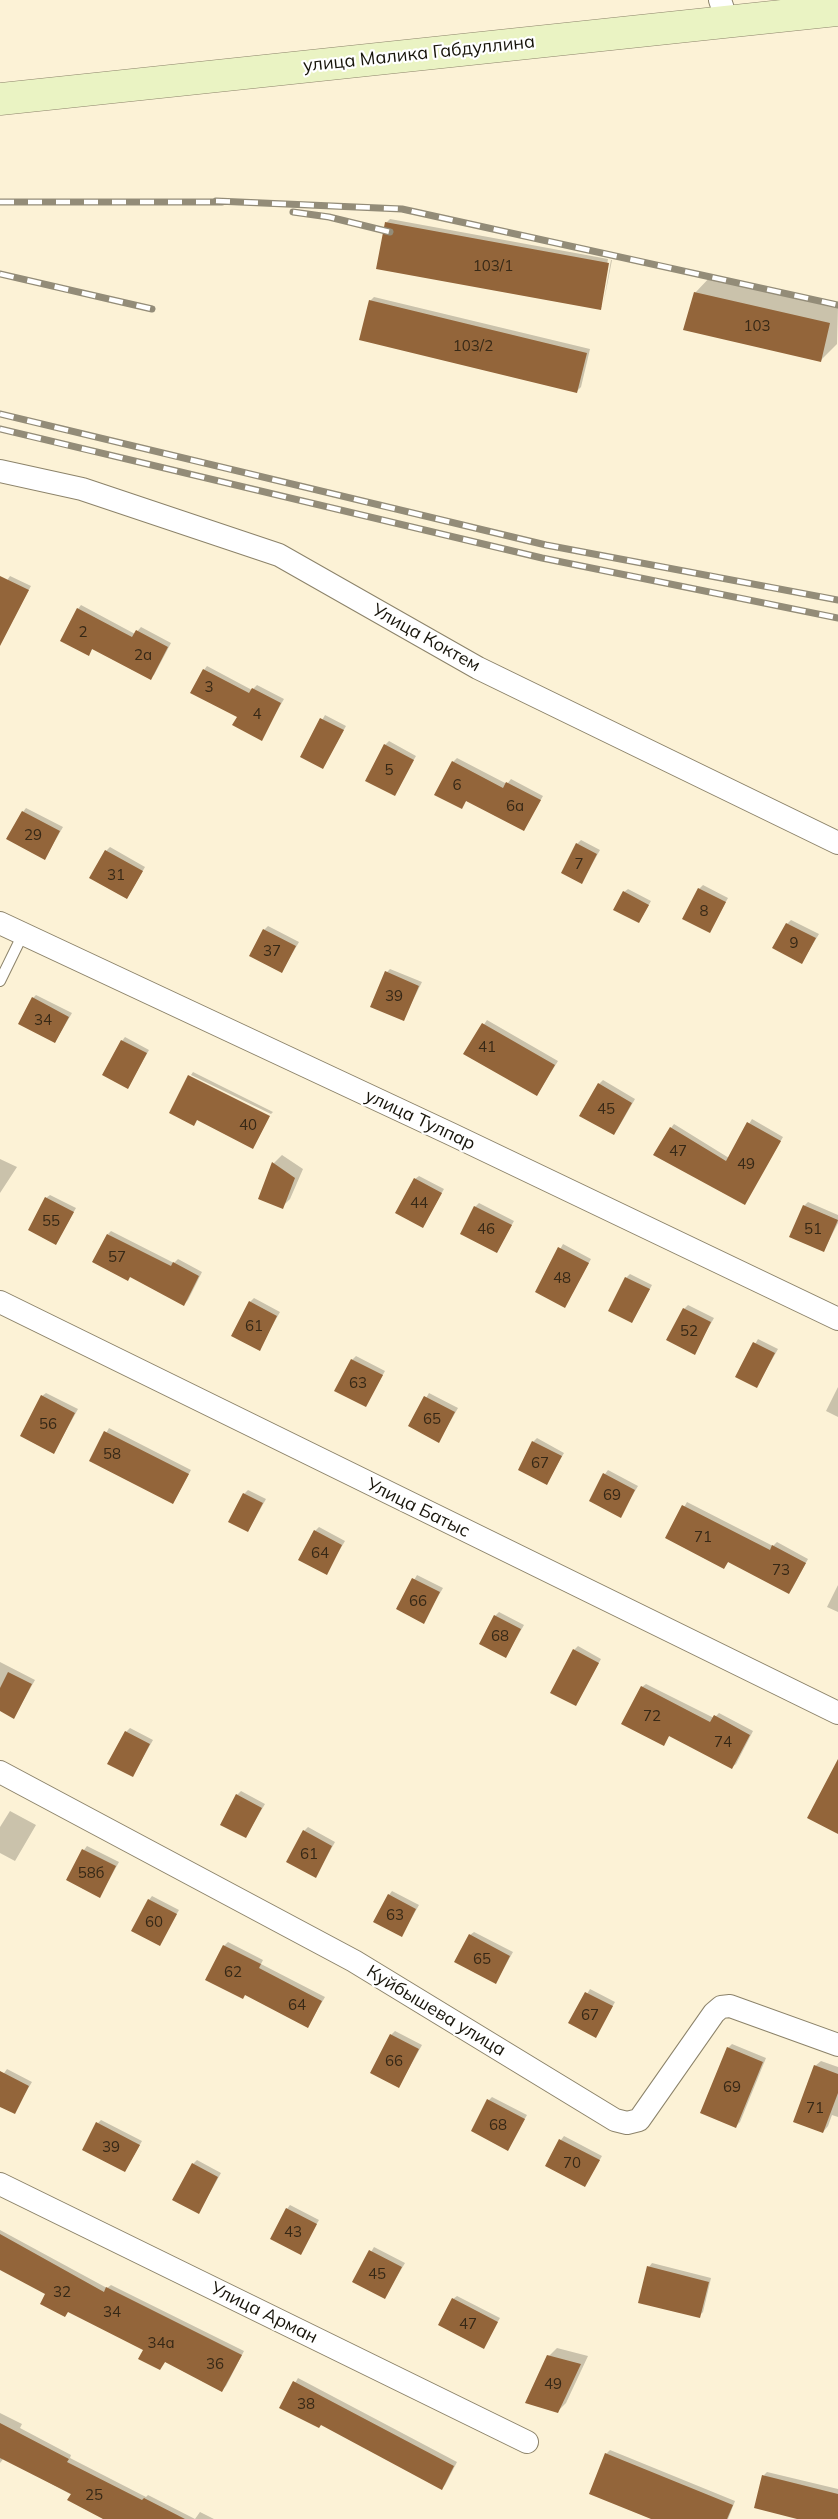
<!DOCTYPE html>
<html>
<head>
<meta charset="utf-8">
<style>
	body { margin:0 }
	canvas { display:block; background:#fcf2d6 }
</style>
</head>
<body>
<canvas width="838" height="2519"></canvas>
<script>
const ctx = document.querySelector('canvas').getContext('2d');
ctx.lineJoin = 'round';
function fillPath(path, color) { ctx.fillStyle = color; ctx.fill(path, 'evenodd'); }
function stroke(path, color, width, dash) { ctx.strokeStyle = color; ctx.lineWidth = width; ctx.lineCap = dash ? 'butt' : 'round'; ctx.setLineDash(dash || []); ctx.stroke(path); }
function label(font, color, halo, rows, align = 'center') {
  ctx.font = font + ' Mulish,sans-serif'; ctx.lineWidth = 4.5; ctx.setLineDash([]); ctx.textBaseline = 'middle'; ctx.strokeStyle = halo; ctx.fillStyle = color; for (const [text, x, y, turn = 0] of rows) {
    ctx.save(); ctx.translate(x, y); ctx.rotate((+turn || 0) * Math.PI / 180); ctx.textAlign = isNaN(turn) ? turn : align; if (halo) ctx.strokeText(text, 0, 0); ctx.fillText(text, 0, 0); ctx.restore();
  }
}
const shadow = new Path2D(`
	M390 219 608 259 600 306H602L600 308 386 223Z
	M611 260H612L603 306Z
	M711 276 838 306 837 344 821 360 695 293Z
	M374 297 590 349 581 387 577 391 370 301Z
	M10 576 31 586 9 626 0 621V591Z
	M81 605 135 634 141 627 171 643 154 675 150 678 93 648 88 654 78 609Z
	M207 666 252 690 257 685 284 699 261 739 239 716 204 670Z
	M325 715 346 726 323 767 302 756Z
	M389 741 416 756 394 794 385 745Z
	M457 758 507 784 511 779 543 796 524 829 467 800 461 807 453 762Z
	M26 808 63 827 45 858 23 812Z
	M581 840 600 850 582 882 577 844Z
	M110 847 145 867 127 898 106 851Z
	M703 885 728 898 710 931 699 889Z
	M628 889 651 901 639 922 624 892Z
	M791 920 819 934 802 962 787 924Z
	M268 926 299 942 282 971 264 930Z
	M390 969 422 982 403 1020 387 972Z
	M36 995 72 1013 55 1042 33 998Z
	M487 1020 558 1061 537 1095 465 1053Z
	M125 1037 149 1050 128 1087 122 1041Z
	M193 1072 273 1112 271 1114 191 1075Z
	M603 1080 635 1099 617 1130 599 1084Z
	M752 1119 783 1137 745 1203 671 1128 674 1124 729 1158Z
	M282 1155 303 1169 290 1199 282 1207 260 1198 274 1163Z
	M0 1159 17 1167 0 1193Z
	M419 1176 444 1189 423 1226 415 1179Z
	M50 1195 76 1208 56 1243 46 1198Z
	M808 1202 838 1215V1223L824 1250 804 1206Z
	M479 1203 514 1221 497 1251 475 1207Z
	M111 1231 174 1263 178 1259 202 1272 188 1300 184 1304 108 1234Z
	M563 1244 591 1259 565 1306 537 1292Z
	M630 1274 652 1285 632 1322 626 1278Z
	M254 1298 280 1312 259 1349 250 1302Z
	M688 1305 714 1318 694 1353 684 1309Z
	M758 1339 778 1349 757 1386 737 1376Z
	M356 1356 385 1371 366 1405 352 1360Z
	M838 1387V1417L826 1411Z
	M46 1393 78 1409 54 1452 42 1396Z
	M429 1393 458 1408 439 1441 410 1426Z
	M109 1428 191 1470 173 1503 91 1460Z
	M537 1438 564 1453 547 1483 533 1442Z
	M608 1470 638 1486 620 1516 605 1474Z
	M248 1490 266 1499 248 1531 244 1494Z
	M687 1502 773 1546 777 1542 808 1559 792 1589 789 1592 729 1561 724 1567 667 1538Z
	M319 1527 345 1541 326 1573 315 1531Z
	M417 1575 443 1588 423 1622 398 1608Z
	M838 1585V1612L827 1607Z
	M499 1612 524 1625 506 1656 495 1616Z
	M578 1646 601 1659 576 1704 574 1650Z
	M0 1662 35 1680 14 1717 0 1710Z
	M646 1684 714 1718 719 1713 753 1731 736 1764 732 1767 670 1735 663 1744 642 1687Z
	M130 1728 153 1740 133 1775 126 1732Z
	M241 1791 265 1804 246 1836 237 1795Z
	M10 1811 36 1825 15 1861 0 1853V1827Z
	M308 1827 335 1842 316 1876 304 1831Z
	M87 1846 119 1862 100 1896 84 1850Z
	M392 1891 419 1905 402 1935 389 1895Z
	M152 1896 179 1910 160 1944 149 1900Z
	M474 1932 513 1952 496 1982 470 1935Z
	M228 1942 263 1960 261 1964 325 1997 308 2026 224 1946Z
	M590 1989 615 2002 596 2036 570 2023Z
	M395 2031 422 2045 399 2086 391 2035Z
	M732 2044 766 2058 740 2122 736 2126 728 2048Z
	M821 2061 838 2067V2117L832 2115 828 2126 823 2132 815 2066Z
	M7 2069 32 2082 14 2112 0 2105V2079Z
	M492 2097 527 2115 508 2149 489 2100Z
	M101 2120 142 2141 125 2171 98 2123Z
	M564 2136 602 2156 585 2185 561 2140Z
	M197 2160 221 2173 199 2212 193 2164Z
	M290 2205 319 2220 300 2253 287 2209Z
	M0 2230 107 2288 111 2285 244 2351 226 2386 222 2390 166 2361 160 2368 145 2350 47 2293 0 2269Z
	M374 2247 405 2263 385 2297 354 2281Z
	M652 2263 711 2278 703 2312 699 2316 649 2267Z
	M457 2296 500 2318 483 2347 453 2299Z
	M557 2348 588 2356 566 2403 558 2411 549 2356Z
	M298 2378 457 2462 445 2485 442 2488 322 2424 281 2407Z
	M0 2413 22 2424 20 2428 71 2455 70 2458 146 2497 148 2495 195 2519 200 2512 214 2519H116L4 2458 0 2463Z
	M610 2450 735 2501 728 2519H655L606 2454Z
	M767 2472 838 2489V2519H803L764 2475Z`);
const building = new Path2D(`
	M385 222 609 263 601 310 376 269Z
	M694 292 830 323 821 362 683 330Z
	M369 300 587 353 577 393 359 340Z
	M0 576 29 590 0 646Z
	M77 608 132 637 136 630 168 647 151 680 92 649 89 656 60 641Z
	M203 669 249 693 252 688 281 703 262 741 232 725 237 717 190 693Z
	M320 718 344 730 323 769 300 757Z
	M384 744 414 760 395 796 365 781Z
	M452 761 503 788 506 782 541 800 524 831 466 801 462 809 434 795Z
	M22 811 60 831 45 860 6 839Z
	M576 843 597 854 582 884 561 873Z
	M105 850 143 871 127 899 89 878Z
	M698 888 726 902 710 933 682 919Z
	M623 891 649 905 639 923 613 910Z
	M786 923 816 938 802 964 772 948Z
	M263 929 296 946 282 973 249 956Z
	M385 971 419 986 404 1021 370 1007Z
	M32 997 69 1017 55 1043 18 1024Z
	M482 1023 555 1065 537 1096 463 1054Z
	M121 1040 147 1053 128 1089 102 1075Z
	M188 1075 270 1116 253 1149 197 1120 194 1126 169 1113Z
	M598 1083 632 1103 614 1135 579 1116Z
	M747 1122 781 1141 745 1205 653 1155 670 1127 726 1161Z
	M272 1162 295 1178 283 1209 258 1199Z
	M414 1178 442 1193 423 1228 395 1213Z
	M45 1197 74 1212 56 1245 28 1230Z
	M803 1205 838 1220 824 1252 789 1237Z
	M474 1206 512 1225 497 1253 460 1234Z
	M107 1234 171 1266 173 1262 199 1276 184 1306 130 1277 128 1281 92 1262Z
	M558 1247 589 1263 565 1308 535 1292Z
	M625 1277 650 1289 632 1323 608 1311Z
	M249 1301 277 1316 260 1351 231 1336Z
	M683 1308 711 1322 695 1355 666 1340Z
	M753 1342 775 1353 757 1388 735 1377Z
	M351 1359 383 1375 366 1407 334 1391Z
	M41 1395 75 1413 54 1454 20 1436Z
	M424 1396 455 1412 439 1443 408 1426Z
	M104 1431 189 1474 173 1504 89 1461Z
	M532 1441 562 1456 547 1485 518 1470Z
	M603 1473 635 1490 621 1518 589 1501Z
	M243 1493 263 1503 248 1532 228 1522Z
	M682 1505 770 1550 772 1545 806 1563 789 1594 728 1562 724 1569 665 1538Z
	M314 1530 342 1545 327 1575 298 1560Z
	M412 1578 440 1592 424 1624 396 1609Z
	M494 1615 521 1629 506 1658 479 1644Z
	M573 1649 599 1663 576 1706 550 1693Z
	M8 1672 32 1684 14 1719 0 1711V1688Z
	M641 1686 710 1722 714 1715 750 1735 732 1769 669 1736 664 1746 621 1724Z
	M125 1731 150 1744 133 1777 107 1764Z
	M838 1759V1834L807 1818Z
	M236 1794 262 1808 246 1838 220 1825Z
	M303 1830 332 1846 316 1878 286 1862Z
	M82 1849 116 1866 100 1898 66 1880Z
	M388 1894 416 1909 402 1937 373 1922Z
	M148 1899 177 1914 160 1946 131 1931Z
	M469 1934 510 1956 496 1984 454 1962Z
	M223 1945 261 1964 259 1968 322 2001 308 2028 245 1995 243 1999 205 1980Z
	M585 1992 613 2006 596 2038 568 2023Z
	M390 2034 419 2049 399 2088 370 2073Z
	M727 2047 763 2062 736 2128 700 2113Z
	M814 2065 838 2074V2093L823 2133 793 2122Z
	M0 2071 29 2086 15 2114 0 2107Z
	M487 2099 525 2119 508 2151 471 2131Z
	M96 2122 140 2145 125 2172 82 2150Z
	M559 2139 600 2160 585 2187 545 2166Z
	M192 2163 218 2177 199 2214 172 2200Z
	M286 2208 317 2224 301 2255 270 2239Z
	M0 2234 104 2292 106 2287 242 2355 222 2392 165 2362 160 2370 138 2359 143 2350 68 2312 65 2317 40 2304 45 2294 0 2270Z
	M369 2250 402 2267 385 2299 352 2282Z
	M647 2266 709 2282 700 2318 638 2303Z
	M452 2298 498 2322 484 2349 438 2325Z
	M547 2355 581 2364 558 2413 525 2403Z
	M293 2381 454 2466 442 2490 321 2425 319 2428 279 2408Z
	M0 2423 69 2459 67 2462 142 2500 144 2498 185 2519H103L67 2500 71 2494 0 2458Z
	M605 2453 733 2505 727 2519H651L589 2494Z
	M762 2475 838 2494V2519H797L754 2508Z`);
const service = new Path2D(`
	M0 981 23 934`);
const minor = new Path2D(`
	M720 0 727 21
	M0 471 82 489 279 555 478 668 838 843
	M0 923 451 1134 838 1319
	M0 1302 838 1713
	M0 1772 354 1961 615 2120 627 2123 639 2120 714 2013 721 2007 730 2006 838 2045
	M0 2184 527 2442`);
const secondary = new Path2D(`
	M0 99 838 10`);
const rail = new Path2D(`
	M216 201 402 209 838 305
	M0 202H222
	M293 212 329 217 390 232
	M0 274 152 309
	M0 414 546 545 838 600
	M0 429 542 558 838 618`);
const numberNames = [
	["103/1",493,266],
	["103",757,326],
	["103/2",473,346],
	["2",83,632],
	["2а",143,655],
	["3",209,687],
	["4",257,714],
	["5",389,770],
	["6",457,785],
	["6а",515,806],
	["29",33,835],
	["7",579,864],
	["31",116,875],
	["8",704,911],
	["9",794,943],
	["37",272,951],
	["39",394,996],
	["34",43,1020],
	["41",487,1047],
	["45",606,1109],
	["40",248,1125],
	["47",678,1151],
	["49",746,1164],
	["44",419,1203],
	["55",51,1221],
	["46",486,1229],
	["51",813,1229],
	["57",117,1257],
	["48",562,1278],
	["61",254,1326],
	["52",689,1331],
	["63",358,1383],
	["65",432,1419],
	["56",48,1424],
	["58",112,1454],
	["67",540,1463],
	["69",612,1495],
	["71",703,1537],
	["64",320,1553],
	["73",781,1570],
	["66",418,1601],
	["68",500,1636],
	["72",652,1716],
	["74",723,1742],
	["61",309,1854],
	["58б",91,1873],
	["63",395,1915],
	["60",154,1922],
	["65",482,1959],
	["62",233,1972],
	["64",297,2005],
	["67",590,2015],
	["66",394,2061],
	["69",732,2087],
	["71",815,2108],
	["68",498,2125],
	["39",111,2147],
	["70",572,2163],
	["43",293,2232],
	["45",377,2274],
	["32",62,2292],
	["34",112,2312],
	["47",468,2324],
	["34а",161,2343],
	["36",215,2364],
	["49",553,2384],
	["38",306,2404],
	["25",94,2495]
];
const streetNames = [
	["улица Малика Габдуллина",419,54,-6],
	["Улица Коктем",426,638,29],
	["улица Тулпар",420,1120,25],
	["Улица Батыс",418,1508,26],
	["Куйбышева улица",436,2011,31],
	["Улица Арман",264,2313,26]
];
fillPath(shadow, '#0003');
fillPath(building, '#93653a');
stroke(service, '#8c836a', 12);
stroke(minor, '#8c836a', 24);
stroke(secondary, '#8c836a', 33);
stroke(service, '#fff', 10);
stroke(minor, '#fff', 22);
stroke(secondary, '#eaf3c3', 32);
stroke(rail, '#938c78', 7);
stroke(rail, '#fff', 4.5, [14]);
label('15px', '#362816', null, numberNames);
label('18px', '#17140a', '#fff', streetNames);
</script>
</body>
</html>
